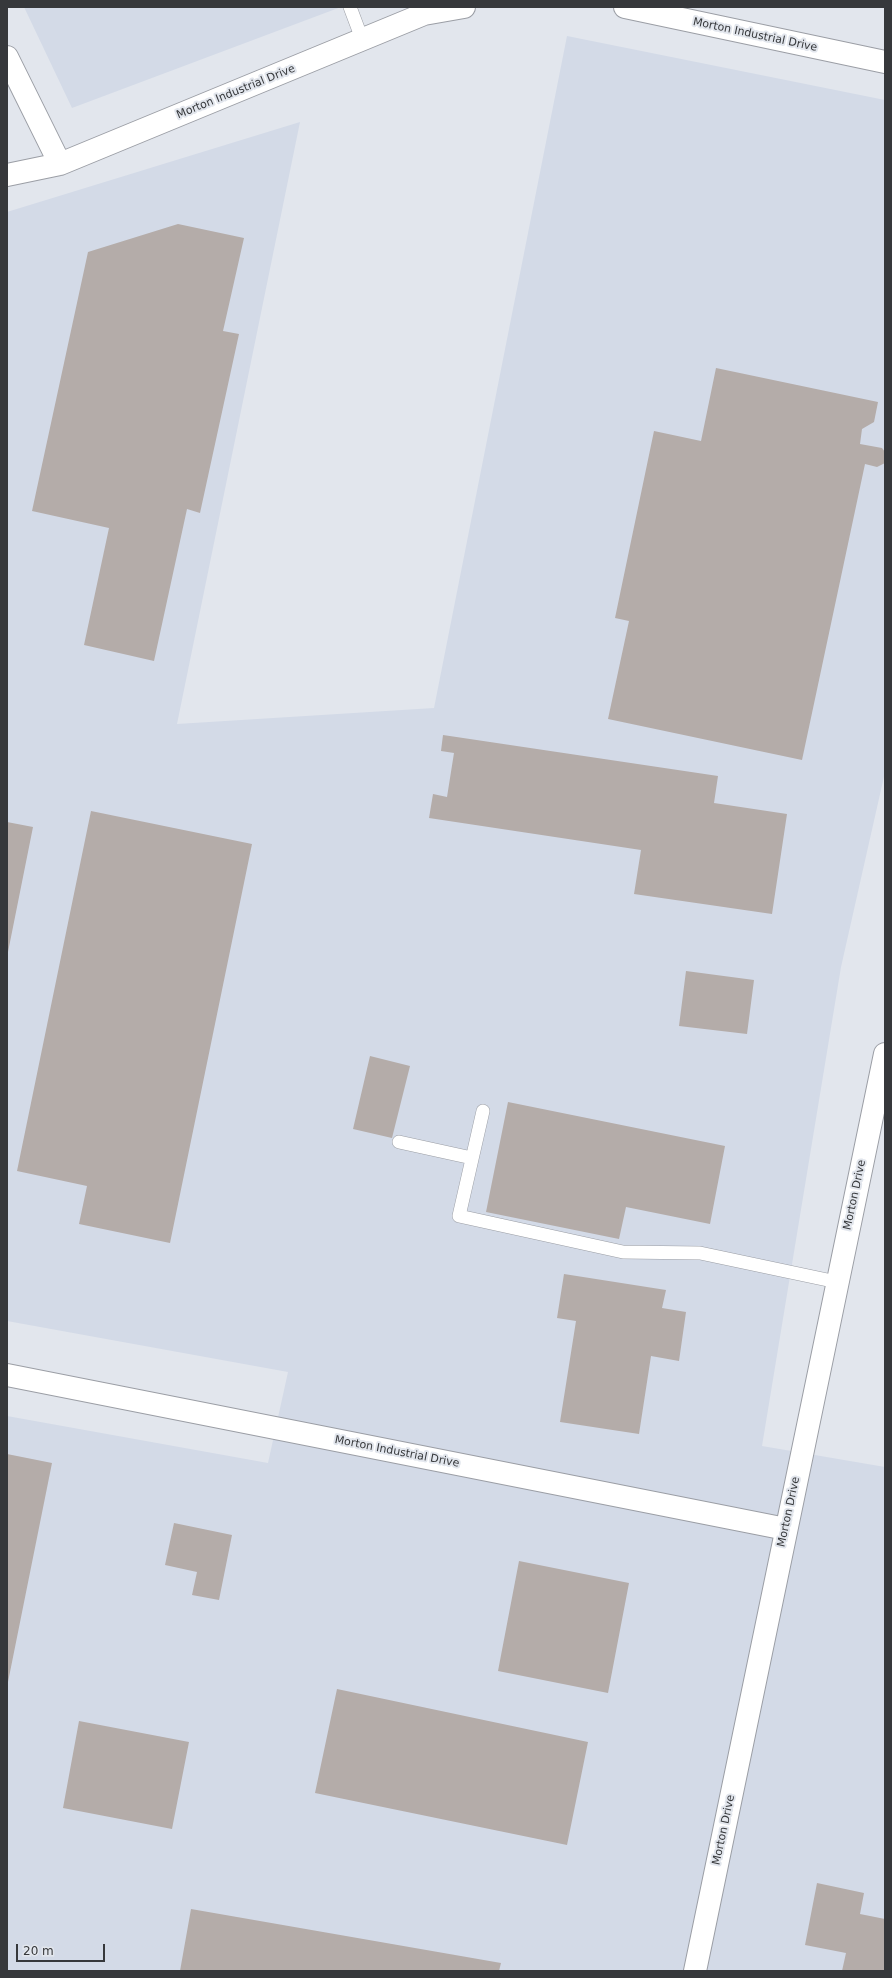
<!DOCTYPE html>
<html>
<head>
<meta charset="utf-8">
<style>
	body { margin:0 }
	#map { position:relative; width:892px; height:1978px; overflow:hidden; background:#e2e6ed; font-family:"DejaVu Sans",sans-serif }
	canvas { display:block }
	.frame { position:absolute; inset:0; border:8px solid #36383b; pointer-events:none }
	.scale { position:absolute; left:16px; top:1944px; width:89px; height:18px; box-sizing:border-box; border:2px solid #36383b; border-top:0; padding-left:5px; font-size:12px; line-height:14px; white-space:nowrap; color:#36383b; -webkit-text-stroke:3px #e2e6ed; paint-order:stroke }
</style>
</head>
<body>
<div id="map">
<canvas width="892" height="1978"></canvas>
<div class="frame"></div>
<div class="scale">20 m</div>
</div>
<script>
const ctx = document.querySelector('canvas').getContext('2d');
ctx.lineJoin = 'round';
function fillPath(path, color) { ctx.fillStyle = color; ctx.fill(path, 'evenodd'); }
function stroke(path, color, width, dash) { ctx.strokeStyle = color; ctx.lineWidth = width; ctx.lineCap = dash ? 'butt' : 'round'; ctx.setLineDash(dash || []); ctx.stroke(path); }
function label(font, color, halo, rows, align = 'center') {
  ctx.font = font + ' "DejaVu Sans",sans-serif'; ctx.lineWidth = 4; ctx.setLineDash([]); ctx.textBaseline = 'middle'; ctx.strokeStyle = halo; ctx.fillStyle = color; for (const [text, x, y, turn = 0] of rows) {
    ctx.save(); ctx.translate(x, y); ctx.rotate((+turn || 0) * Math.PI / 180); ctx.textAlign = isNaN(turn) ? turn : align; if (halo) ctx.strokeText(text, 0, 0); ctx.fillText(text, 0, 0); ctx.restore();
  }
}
const built = new Path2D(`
	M24 7H341L72 108Z
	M567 36 885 100V772L841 967 762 1446 885 1467V1971H7V1416L268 1463 288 1372 7 1321V212L300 122 177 724 434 708Z`);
const building = new Path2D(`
	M178 224 244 238 223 331 239 334 200 513 187 509 154 661 84 645 109 528 32 511 88 252Z
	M716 368 878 402 874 422 862 429 860 444 882 448 885 452V463L877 467 865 464 802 760 608 719 629 621 615 618 654 431 701 441Z
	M443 735 718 776 714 803 787 814 772 914 634 894 641 850 429 818 433 794 447 797 454 753 441 751Z
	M91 811 252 844 170 1243 79 1224 87 1186 17 1171Z
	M7 822 33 827 8 952H7Z
	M686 971 754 980 747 1034 679 1026Z
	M370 1056 410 1066 392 1138 353 1129Z
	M508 1102 725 1146 710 1224 626 1207 619 1239 486 1212Z
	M564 1274 666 1290 662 1308 686 1312 679 1361 651 1356 639 1434 560 1422 576 1321 557 1318Z
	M7 1454 52 1463 8 1682H7Z
	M174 1523 232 1535 219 1600 192 1595 197 1572 165 1565Z
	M519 1561 629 1583 608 1693 498 1671Z
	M337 1689 588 1742 567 1845 315 1793Z
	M79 1721 189 1742 172 1829 63 1808Z
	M817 1883 864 1893 860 1914 885 1919V1971H842L846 1953 805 1945Z
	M191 1909 501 1963 499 1971H180Z`);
const lane = new Path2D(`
	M350 7 362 39
	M483 1111 459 1216 623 1252 700 1253 837 1282
	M399 1142 472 1158`);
const street = new Path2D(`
	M625 7 885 62
	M7 57 60 164
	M7 175 60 164 424 14 464 7
	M7 1375 786 1529`);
const secondary = new Path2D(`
	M695 1971 885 1054`);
const streetNames = [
	["Morton Industrial Drive",755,35,12],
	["Morton Industrial Drive",236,92,-22],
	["Morton Drive",855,1195,-78],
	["Morton Industrial Drive",397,1452,11],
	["Morton Drive",789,1512,-78],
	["Morton Drive",724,1830,-78]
];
fillPath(built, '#d3dae7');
fillPath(building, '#b4aca9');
stroke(lane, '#9b9ea5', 14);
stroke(street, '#9b9ea5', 24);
stroke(secondary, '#9b9ea5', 24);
stroke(lane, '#fff', 13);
stroke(street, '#fff', 22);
stroke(secondary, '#fff', 22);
label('11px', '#36383b', '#e2e6ed', streetNames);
</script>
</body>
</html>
